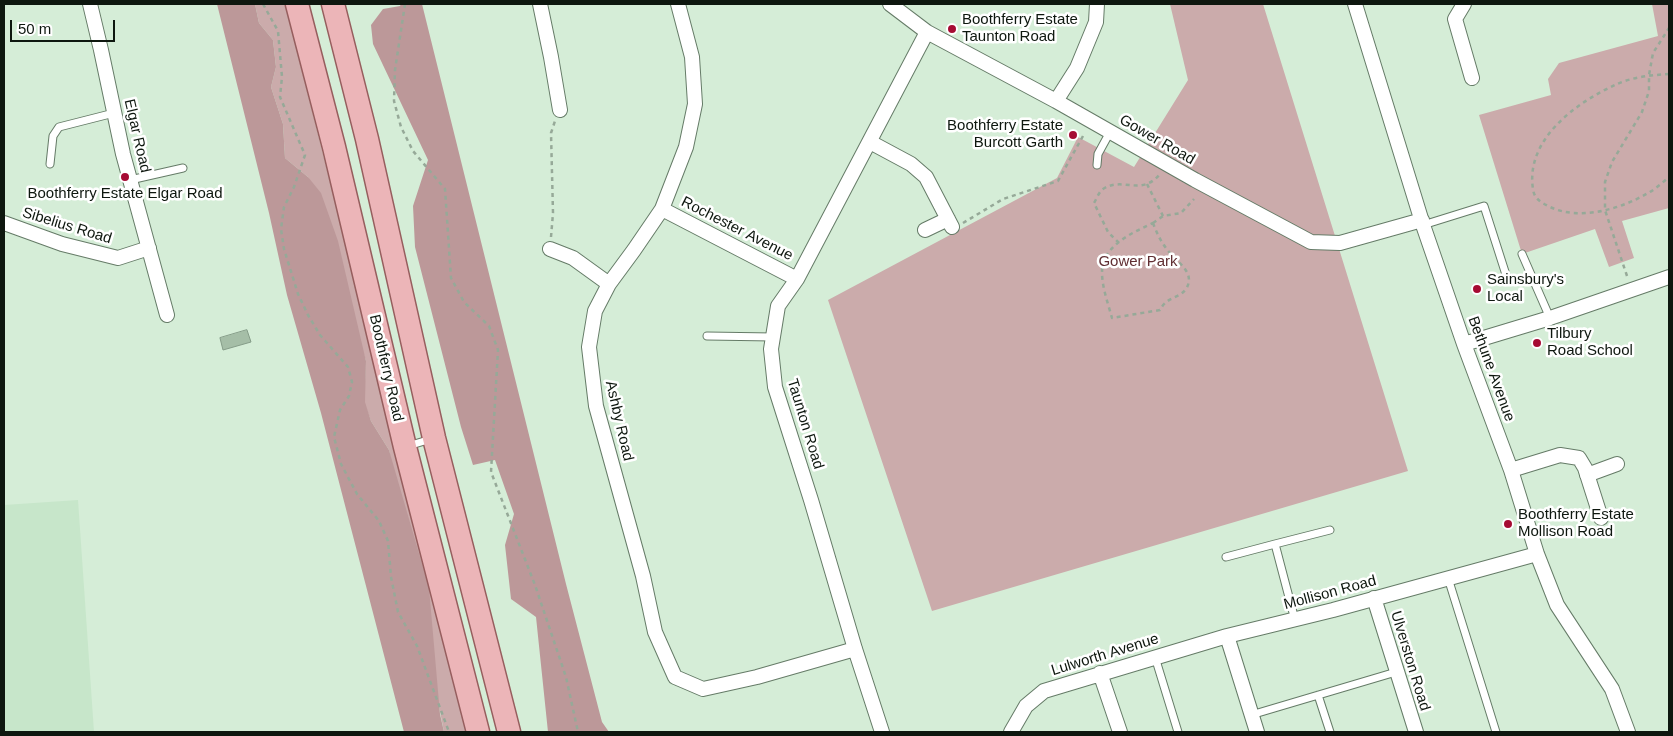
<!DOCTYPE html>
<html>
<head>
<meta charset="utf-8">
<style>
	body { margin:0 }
	#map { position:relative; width:1673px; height:736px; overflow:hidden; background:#d5edd7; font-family:Helvetica,sans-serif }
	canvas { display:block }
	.frame { position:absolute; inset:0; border:5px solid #0e170f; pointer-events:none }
	.scale { position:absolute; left:10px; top:20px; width:105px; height:22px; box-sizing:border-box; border:2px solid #0e170f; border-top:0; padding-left:6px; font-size:15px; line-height:18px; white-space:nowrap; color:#0e170f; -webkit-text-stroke:4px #fff; paint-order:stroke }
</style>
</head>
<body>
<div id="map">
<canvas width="1673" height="736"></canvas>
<div class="frame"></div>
<div class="scale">50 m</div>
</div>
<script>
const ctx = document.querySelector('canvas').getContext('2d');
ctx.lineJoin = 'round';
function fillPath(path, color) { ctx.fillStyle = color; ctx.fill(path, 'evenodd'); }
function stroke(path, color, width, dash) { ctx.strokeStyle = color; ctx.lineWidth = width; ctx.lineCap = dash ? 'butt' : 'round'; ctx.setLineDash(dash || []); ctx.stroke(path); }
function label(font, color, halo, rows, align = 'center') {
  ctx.font = font + ' Helvetica,sans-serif'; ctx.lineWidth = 5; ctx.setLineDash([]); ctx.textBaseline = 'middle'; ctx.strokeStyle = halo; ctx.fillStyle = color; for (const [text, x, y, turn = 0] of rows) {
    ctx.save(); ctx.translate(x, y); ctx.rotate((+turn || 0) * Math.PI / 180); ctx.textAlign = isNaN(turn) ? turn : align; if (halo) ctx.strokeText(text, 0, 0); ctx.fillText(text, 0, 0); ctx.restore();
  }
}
const built = new Path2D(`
	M78 500 94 732H4V505Z`);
const green = new Path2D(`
	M255 4H285L469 732H444L389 450 371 421 364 402 366 361 308 177 285 158 283 124 271 87 276 67 273 40 259 23Z
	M1170 4H1263L1408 471 932 611 828 300 1057 178 1078 137 1134 167 1188 80Z
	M1652 4H1669V208L1622 221 1634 258 1609 267 1595 229 1522 254 1479 115 1551 95 1548 79 1559 63 1658 36Z`);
const forest = new Path2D(`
	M217 4H255L259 23 273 40 276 67 271 87 283 124 285 158 308 177 321 193 338 241 366 361 365 402 371 421 389 450 429 588 440 714 444 732H404L321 413 287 295 269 213Z
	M401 4H422L566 584 602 722 609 732H548L536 617 511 599 505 545 514 514 495 460 473 465 461 427 415 247 413 206 428 160 373 44 371 25 383 9 400 6Z`);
const building = new Path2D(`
	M247 330 251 342 223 350 220 338Z`);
const path = new Path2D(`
	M263 4 278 31 282 77 280 97 305 155 294 187 284 207 281 229 284 249 298 294 308 315 320 335 348 367 352 382 349 396 340 410 334 437 341 464 357 494 379 521 388 541 391 577 398 612 417 646 449 732
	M405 4 395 70 394 101 401 127 413 151 445 189 451 278 464 302 489 326 498 350 491 472 535 585 566 677 578 732
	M1669 74C1652 75 1633 77 1617 84 1577 102 1525 139 1533 189 1534 199 1542 203 1550 207 1580 221 1621 209 1648 193 1656 189 1663 182 1669 177
	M1147 184 1163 216
	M963 223 1003 199 1058 181 1083 136
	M1153 223C1157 234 1162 244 1170 253 1178 263 1196 273 1186 289 1179 299 1167 296 1160 310L1112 318C1108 303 1099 279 1103 264 1108 243 1136 231 1153 223Z
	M1153 223 1163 216 1181 213 1194 199
	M551 237 553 213 551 133 555 121
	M1119 243 1108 232 1094 203C1097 198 1099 192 1103 189 1123 176 1141 197 1160 174
	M1627 276 1605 210V182L1612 162 1642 112 1649 91V75L1653 53 1669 28`);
const service = new Path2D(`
	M50 164 53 136 59 127 114 113
	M1097 165 1098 154 1110 132
	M130 180 183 168
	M1423 225 1484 206 1508 281
	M1522 254 1550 318
	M707 336 773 337
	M408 446 431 439
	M1275 544 1330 530
	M1226 557 1275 544 1295 620
	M1448 578 1496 732
	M1155 657 1178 732
	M1318 695 1330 732
	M1251 715 1396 672`);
const minor = new Path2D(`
	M90 4 101 50 123 154 167 315
	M540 4 551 57 560 110
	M678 4 692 57 695 104 686 147 662 209 634 250 609 284 595 311 589 347 596 406 643 576 655 632 675 677 703 689 757 677 855 649
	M890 4 927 32 1056 101 1195 180 1311 242 1340 243 1422 220
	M1355 4 1423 225 1464 344 1511 470 1537 554 1557 605 1612 689 1628 732
	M1464 4 1455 19 1472 78
	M1056 101 1077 68 1096 22 1097 4
	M870 142 911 164 926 177 952 227
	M662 209 797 279
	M4 223 62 244 118 258 149 248
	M925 230 948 219
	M550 249 573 258 609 284
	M1464 344 1550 318 1669 277
	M1511 470 1560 455 1579 458 1585 468 1601 518
	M1587 475 1617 464
	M1374 598 1416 732
	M1100 673 1120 732
	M882 732 855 649 811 500 775 387 771 349 778 306 797 279 927 32
	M1011 732 1026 706 1044 691 1227 636
	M1257 732 1227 636 1333 610 1537 554`);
const primary = new Path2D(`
	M297 4 334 147 405 447 478 732
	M333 4 367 139 434 438 509 732`);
const markers = [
	[952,29,5,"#a60b33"],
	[1073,135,5,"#a60b33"],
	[125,177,5,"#a60b33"],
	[1477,289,5,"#a60b33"],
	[1537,343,5,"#a60b33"],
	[1508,524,5,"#a60b33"]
];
const poiNames = [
	["Boothferry Estate",962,20],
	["Taunton Road",962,37],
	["Boothferry Estate",1063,126,"right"],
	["Burcott Garth",1063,143,"right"],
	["Boothferry Estate Elgar Road",125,194,"center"],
	["Sainsbury's",1487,280],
	["Local",1487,297],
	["Tilbury",1547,334],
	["Road School",1547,351],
	["Boothferry Estate",1518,515],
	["Mollison Road",1518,532]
];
const streetNames = [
	["Elgar Road",137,136,77],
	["Gower Road",1157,140,30],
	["Sibelius Road",67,226,17],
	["Rochester Avenue",737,229,27],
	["Boothferry Road",386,368,77],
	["Bethune Avenue",1491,369,70],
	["Ashby Road",619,421,77],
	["Taunton Road",805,424,73],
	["Mollison Road",1330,593,-15],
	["Lulworth Avenue",1105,655,-17],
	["Ulverston Road",1410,661,73]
];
const parkNames = [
	["Gower Park",1138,262]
];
fillPath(built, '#c7e6ca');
fillPath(green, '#cbabab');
fillPath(forest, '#bc9899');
fillPath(building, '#a5bea7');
stroke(building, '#859c88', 1);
stroke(service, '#657b67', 9);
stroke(minor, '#657b67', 16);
stroke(primary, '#965e5e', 25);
stroke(path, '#96a998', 2.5, [4, 4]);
stroke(service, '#fff', 7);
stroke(minor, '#fff', 14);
stroke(primary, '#ecb5b8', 22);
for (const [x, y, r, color] of markers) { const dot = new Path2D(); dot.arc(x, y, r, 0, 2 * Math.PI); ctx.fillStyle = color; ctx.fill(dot); stroke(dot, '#fff', 2); }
label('15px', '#0e170f', '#fff', poiNames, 'left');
label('15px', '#0e170f', '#fff', streetNames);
label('15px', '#602e32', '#fff', parkNames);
</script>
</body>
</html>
